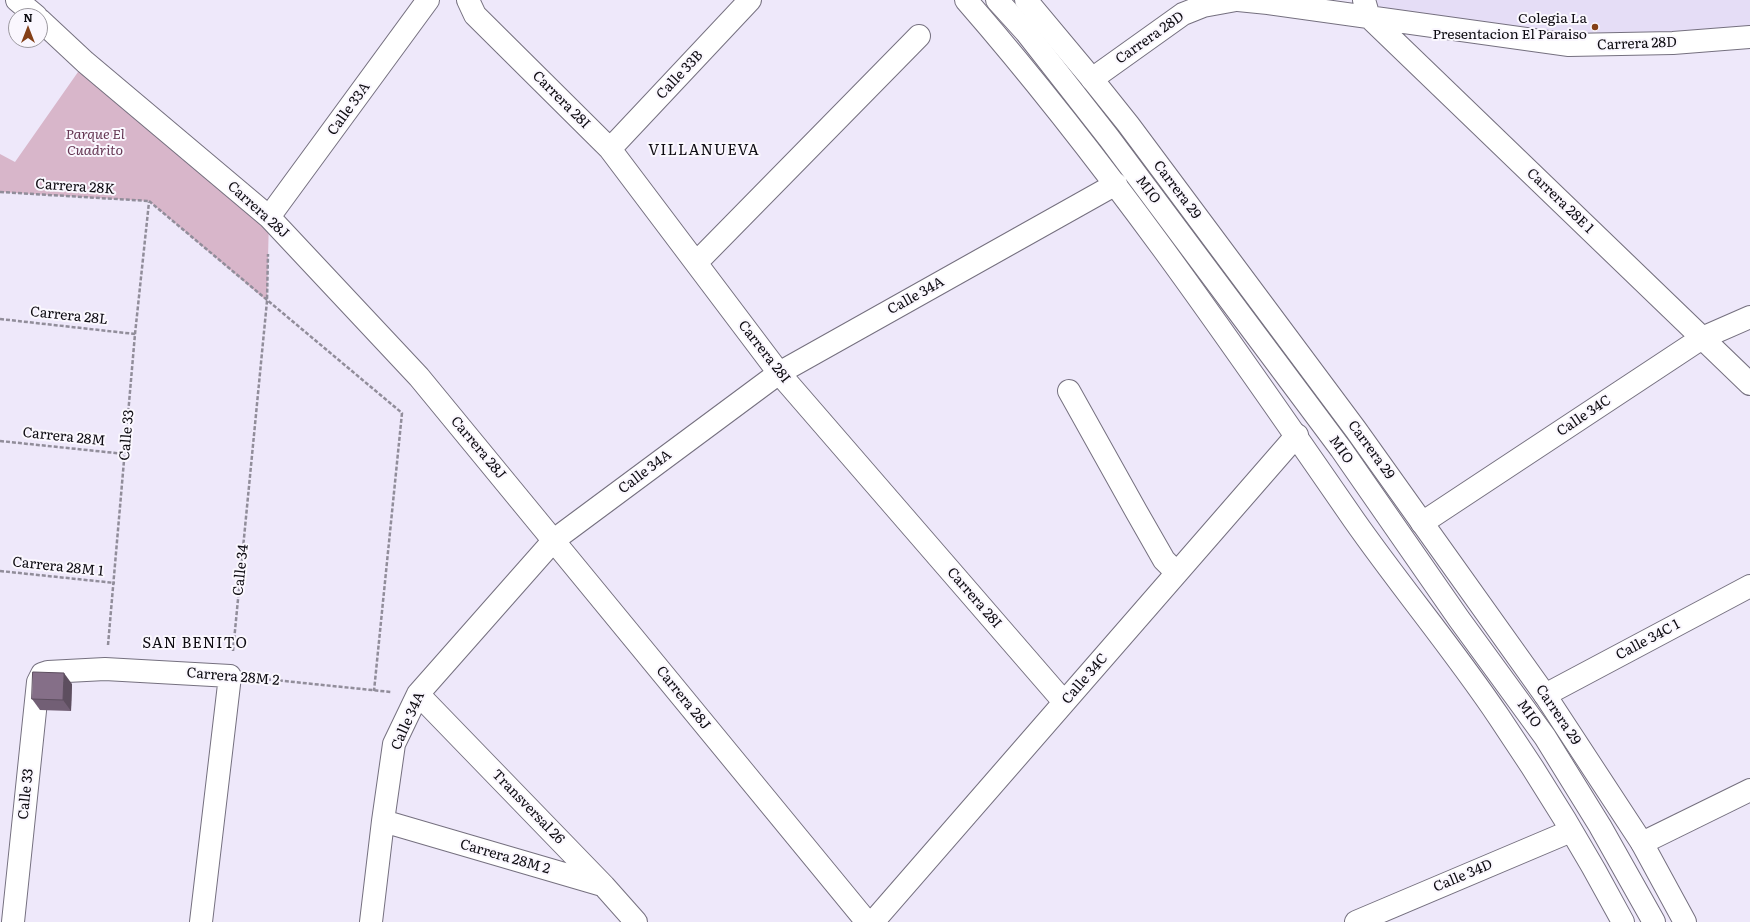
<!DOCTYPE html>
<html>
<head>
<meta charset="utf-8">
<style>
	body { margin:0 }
	#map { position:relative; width:1750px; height:922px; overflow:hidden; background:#eee8fa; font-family:Literata,serif }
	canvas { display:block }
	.north { position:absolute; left:8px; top:8px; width:40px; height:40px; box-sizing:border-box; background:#faf7fe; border:1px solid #9c99a0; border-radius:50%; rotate:0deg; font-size:11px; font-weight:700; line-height:16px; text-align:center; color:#0e0c12 }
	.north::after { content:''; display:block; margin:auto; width:14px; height:18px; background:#843f17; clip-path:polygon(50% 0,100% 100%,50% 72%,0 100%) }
</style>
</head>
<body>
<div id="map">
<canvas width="1750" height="922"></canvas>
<div class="north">N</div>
</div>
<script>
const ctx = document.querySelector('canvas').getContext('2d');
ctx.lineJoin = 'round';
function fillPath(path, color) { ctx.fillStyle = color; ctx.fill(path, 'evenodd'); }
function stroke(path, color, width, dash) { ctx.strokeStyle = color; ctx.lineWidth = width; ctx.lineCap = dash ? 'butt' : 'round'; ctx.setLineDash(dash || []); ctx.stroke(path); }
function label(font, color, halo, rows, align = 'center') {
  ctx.font = font + ' Literata,serif'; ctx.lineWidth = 4; ctx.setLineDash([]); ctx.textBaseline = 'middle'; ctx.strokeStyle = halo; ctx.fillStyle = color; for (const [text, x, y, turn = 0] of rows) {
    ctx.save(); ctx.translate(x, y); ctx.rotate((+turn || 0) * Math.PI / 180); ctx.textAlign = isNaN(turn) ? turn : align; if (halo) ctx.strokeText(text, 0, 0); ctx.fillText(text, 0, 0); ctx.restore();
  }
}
const built = new Path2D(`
	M1364 0H1750V37L1673 43 1369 17Z`);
const green = new Path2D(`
	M85 62 269 217 267 301 149 201 0 192V154L15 162Z`);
const path = new Path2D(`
	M0 192 149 201
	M149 201 402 413 374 691
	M0 319 135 334
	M0 441 125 454
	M0 571 115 583
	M108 645 135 334 149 202
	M233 651 267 301 268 254
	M255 678 391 692`);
const minor = new Path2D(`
	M17 0 36 16
	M468 0 475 15 610 149 779 373 1064 702
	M997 0 1026 32 1109 138 1341 449 1459 619 1545 737 1600 826 1654 922
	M1238 0 1268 3 1569 45 1673 43 1750 37
	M1364 0 1369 17 1750 384
	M40 20 85 62 269 217 419 377 867 922
	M1092 79 1183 14 1203 6 1236 0
	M610 149 750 0
	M269 217 428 0
	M696 263 919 36
	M1069 391 1136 511 1164 560 1177 573
	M1422 523 1702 338 1750 317
	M418 694 604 886 636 922
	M1545 695 1750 586
	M383 821 602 885
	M1642 843 1750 790
	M13 922 38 682 42 674 48 672 105 669 230 676 201 922
	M371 922 383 821 394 744 418 694 554 540 779 373 1116 184
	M873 922 1297 435
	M1356 922 1571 831`);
const major = new Path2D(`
	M966 0C1108 163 1231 342 1354 520 1401 587 1454 650 1499 717 1544 783 1586 852 1623 922
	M1026 0 1092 79 1128 124 1356 430 1545 695 1642 843 1685 922`);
const wall = new Path2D(`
	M72 684 71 711 40 710 32 699Z`);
const shadedWall = new Path2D(`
	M64 673 72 684 71 711 63 700Z`);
const building = new Path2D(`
	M33 672 64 673 63 700 32 699Z`);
const markers = [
	[1595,27,4,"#843f17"]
];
const poiNames = [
	["Colegia La",1587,19],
	["Presentacion El Paraiso",1587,35]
];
const streetNames = [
	["Carrera 28D",1150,38,-35],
	["Carrera 28D",1637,44,-2],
	["Calle 33B",680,75,-47],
	["Carrera 28I",561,100,45],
	["Calle 33A",349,109,-54],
	["Carrera 28K",75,187,4],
	["MIO",1148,190,53],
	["Carrera 29",1177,190,53],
	["Carrera 28E 1",1560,201,44],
	["Carrera 28J",258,210,42],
	["Calle 34A",916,296,-29],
	["Carrera 28L",69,316,6],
	["Carrera 28I",764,352,52],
	["Calle 34C",1584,416,-34],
	["Calle 33",127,435,-85],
	["Carrera 28M",64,437,6],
	["Carrera 28J",478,448,50],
	["MIO",1341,450,54],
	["Carrera 29",1371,450,54],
	["Calle 34A",645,472,-37],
	["Carrera 28M 1",58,567,6],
	["Calle 34",241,570,-84],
	["Carrera 28I",974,598,49],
	["Calle 34C 1",1648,640,-28],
	["Carrera 28M 2",233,677,5],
	["Calle 34C",1085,679,-49],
	["Carrera 28J",683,698,51],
	["MIO",1529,714,54],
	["Carrera 29",1558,715,56],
	["Calle 34A",408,721,-66],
	["Calle 33",26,794,-84],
	["Transversal 26",528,807,46],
	["Carrera 28M 2",505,857,16],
	["Calle 34D",1463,876,-23]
];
const parkNames = [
	["Parque El",95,135],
	["Cuadrito",95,151]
];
const neighbourhoodNames = [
	["VILLANUEVA",704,151],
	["SAN BENITO",195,644]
];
fillPath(built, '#e5ddf6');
fillPath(green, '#d8b6ca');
stroke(minor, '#75707f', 24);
stroke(major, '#75707f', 24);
stroke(path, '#918d9a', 2.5, [4, 2]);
stroke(minor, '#fff', 22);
stroke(major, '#fff', 22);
fillPath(wall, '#725f75');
fillPath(shadedWall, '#5d4e5f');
fillPath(building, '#856f88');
stroke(building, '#5d4e5f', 1);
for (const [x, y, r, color] of markers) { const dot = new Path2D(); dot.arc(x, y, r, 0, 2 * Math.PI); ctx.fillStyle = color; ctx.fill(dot); stroke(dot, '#faf7fe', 1.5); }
label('14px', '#0e0c12', '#faf7fe', poiNames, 'right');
label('14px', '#0e0c12', '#faf7fe', streetNames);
label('italic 14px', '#653753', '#faf7fe', parkNames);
ctx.letterSpacing = '1px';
label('15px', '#0e0c12', '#faf7fe', neighbourhoodNames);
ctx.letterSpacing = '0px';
</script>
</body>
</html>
